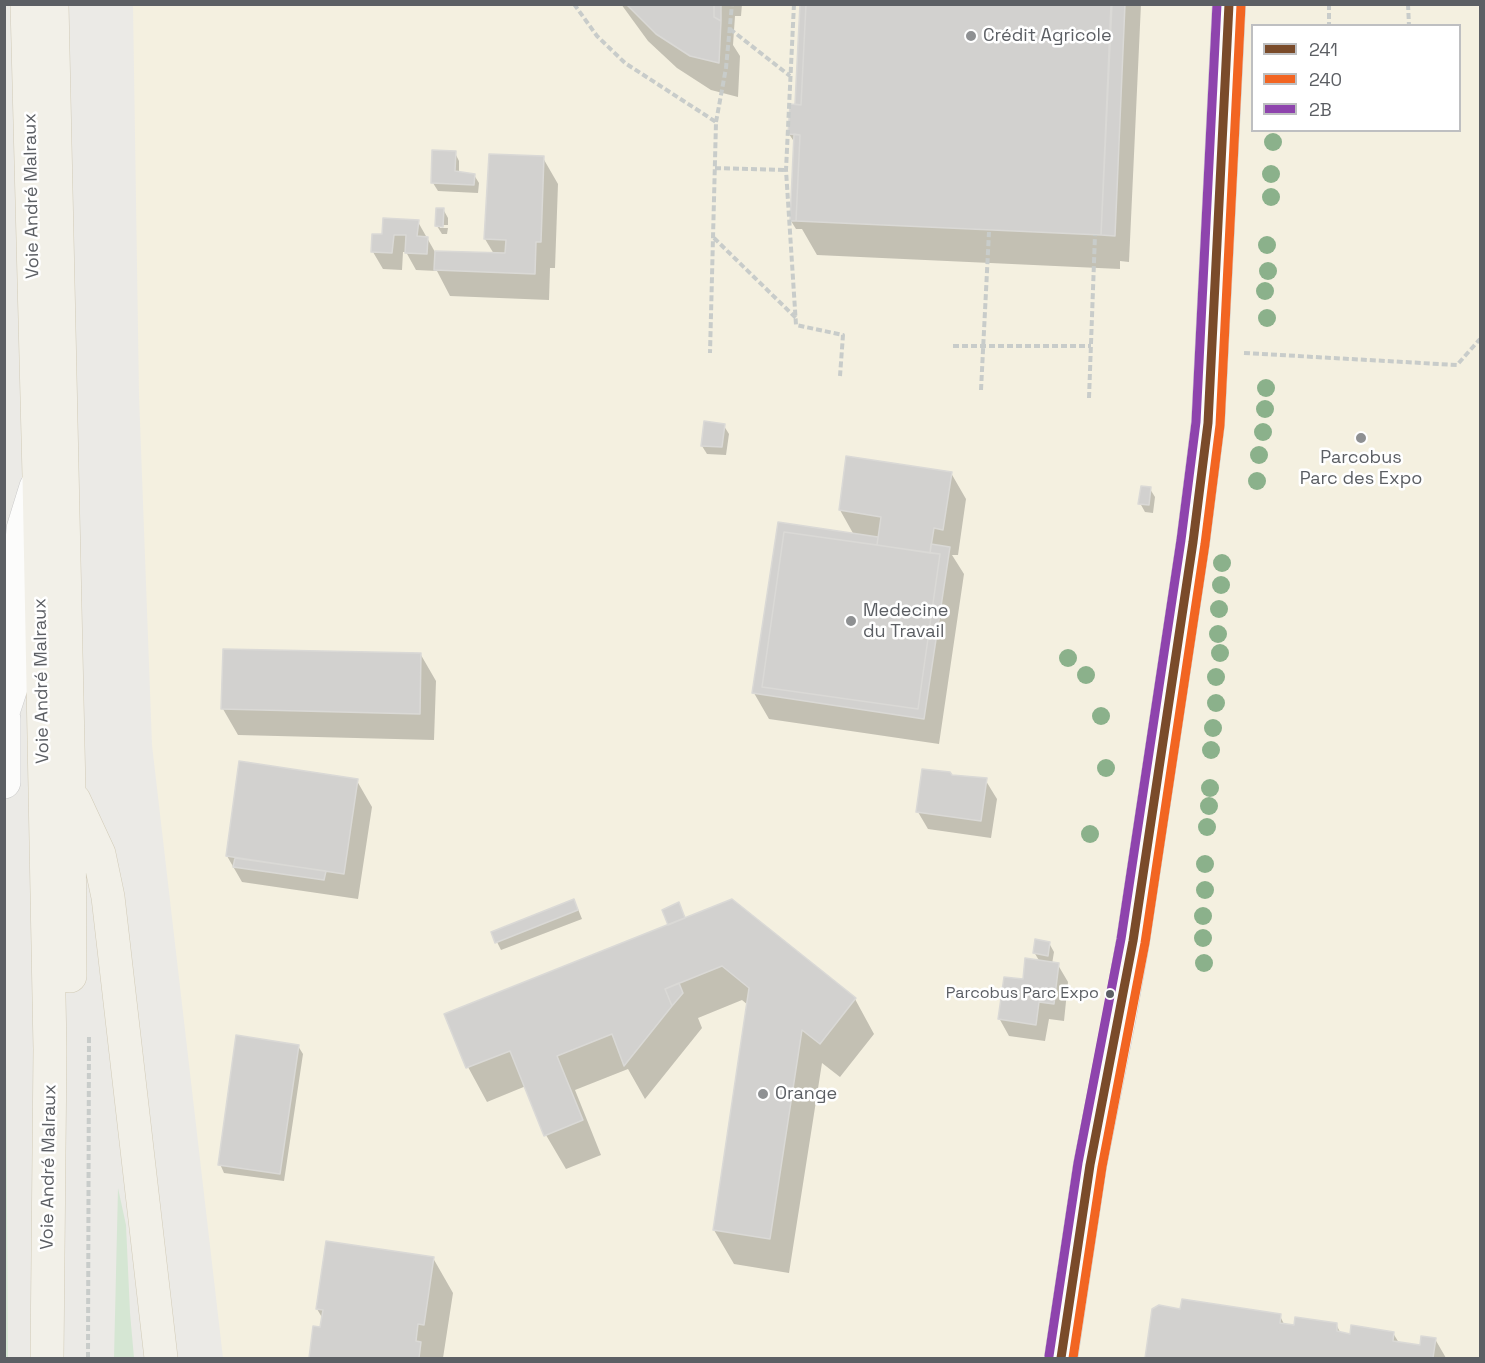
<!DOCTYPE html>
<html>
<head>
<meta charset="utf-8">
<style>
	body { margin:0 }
	#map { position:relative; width:1485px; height:1363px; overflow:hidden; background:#ebeae6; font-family:"Space Grotesk",sans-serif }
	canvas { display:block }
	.frame { position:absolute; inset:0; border:6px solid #5c5f64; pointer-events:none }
	.legend { position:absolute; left:1251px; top:24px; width:210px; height:108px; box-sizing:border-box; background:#fff; border:2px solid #bebfc1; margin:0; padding:8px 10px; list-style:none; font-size:18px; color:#5c5f64 }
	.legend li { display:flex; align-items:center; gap:12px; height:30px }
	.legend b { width:30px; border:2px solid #bebfc1 }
</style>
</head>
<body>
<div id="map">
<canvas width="1485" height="1363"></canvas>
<div class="frame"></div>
<ul class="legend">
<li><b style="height:8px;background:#7a4b2a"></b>241</li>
<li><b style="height:8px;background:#f26522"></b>240</li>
<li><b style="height:8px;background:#8e44ad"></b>2B</li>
</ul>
</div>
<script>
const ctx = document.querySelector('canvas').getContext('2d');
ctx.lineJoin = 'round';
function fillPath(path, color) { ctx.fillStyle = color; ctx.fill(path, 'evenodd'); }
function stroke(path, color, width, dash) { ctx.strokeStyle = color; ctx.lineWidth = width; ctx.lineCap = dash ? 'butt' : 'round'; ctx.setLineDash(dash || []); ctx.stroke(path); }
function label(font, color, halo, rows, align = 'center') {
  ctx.font = font + ' "Space Grotesk",sans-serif'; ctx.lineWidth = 5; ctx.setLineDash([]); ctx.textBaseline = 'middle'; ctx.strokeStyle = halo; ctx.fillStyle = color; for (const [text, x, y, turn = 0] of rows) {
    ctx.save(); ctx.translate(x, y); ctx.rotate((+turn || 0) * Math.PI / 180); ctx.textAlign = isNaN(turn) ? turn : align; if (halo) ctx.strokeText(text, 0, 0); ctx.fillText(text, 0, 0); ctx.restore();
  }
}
const commercial = new Path2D(`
	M133 5H1480V1358H223L152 745 139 395ZM1252 26H1460V130H1252Z`);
const green = new Path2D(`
	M6 1061 8 1358H4Z
	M118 1188 126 1225 130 1313 134 1358H114Z`);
const shadow = new Path2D(`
	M621 4H742L741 16H735L733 45 740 56 738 97 711 90 677 68 648 41Z
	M801 4H1141L1129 262 1120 261V269L817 255 802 229H796L791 221 795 143 789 134 797 106Z
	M455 153 459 161V173L474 175 479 183 478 193 438 191 433 183Z
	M543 158 558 184 555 268H550L549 300 450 296 437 271 416 270 406 252H403L402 270 383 269 373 252 383 236 418 222 435 252 494 254 485 239Z
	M443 209 448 218V225H440V228H448L447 234H442L437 226Z
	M724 426 729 434 726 455 707 454 702 446Z
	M951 473 966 499 958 555H952L964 574 939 744 769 719 754 693 779 523 854 535 840 510Z
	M1150 489 1155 497 1153 513 1145 512 1140 503Z
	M421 655 436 681 434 740 238 735 223 709Z
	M952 777 986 781 997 799 991 838 928 829 918 812Z
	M357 781 372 807 358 899 242 882 227 856Z
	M679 904 686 919 855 999 874 1034 840 1077 822 1063 789 1273 734 1264 714 1230 748 1005 742 1000 698 1018 702 1028 645 1099 628 1069 575 1090 601 1155 566 1169 546 1135 526 1086 487 1102 468 1067 446 1015 670 926Z
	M578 909 582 919 501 950 497 942Z
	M1049 943 1054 952 1052 964 1058 965 1068 982 1064 1021 1049 1019 1045 1041 1009 1036 999 1018 1024 981 1040 962 1034 952Z
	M298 1046 303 1054 284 1181 224 1173 220 1164Z
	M433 1258 453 1293 443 1358H310L315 1328 321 1329 323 1319 317 1309Z
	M1154 1310 1280 1316 1285 1326 1336 1324 1341 1334 1351 1335 1393 1333 1399 1343 1421 1346 1435 1339 1446 1358H1146Z`);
const building = new Path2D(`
	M626 4H714V17L721 21 719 63 690 56 656 34Z
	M714 4H721V21L714 17Z
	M800 4H806L801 105 795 104Z
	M806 4H1112L1101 235 796 221 800 135 788 134 790 104 801 105Z
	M1111 4H1125L1115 236 1101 235Z
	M794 134 800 135 796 221H790Z
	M432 150 456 151 455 171 475 174 474 185 431 183Z
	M489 154 544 156 541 242H536L535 274 434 270 435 251 505 253 506 240 484 239Z
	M436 208H444L443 227 435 226Z
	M383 218 419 220 417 236 428 237 427 254 405 253 406 235H394L392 253 371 252 372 234H382Z
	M704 421 725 424 722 447 701 446Z
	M846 456 952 472 943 530 934 528 930 553 877 545 881 517 839 510Z
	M1141 486 1151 487 1149 505 1138 504Z
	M778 522 878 537 877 545 784 532 762 687 918 709 940 554 930 553 931 544 950 547 924 719 752 693Z
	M784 532 940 554 918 709 762 687Z
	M223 649 421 653 420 714 221 709Z
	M239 761 358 779 344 874 226 856Z
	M922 769 950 772 952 775 987 778 981 821 916 812Z
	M235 858 326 871 324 880 233 867Z
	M574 899 578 910 495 943 491 932Z
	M732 899 856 998 820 1044 802 1030 770 1239 713 1230 749 988 722 966 665 989 672 1006 624 1066 612 1034 557 1056 583 1120 544 1136 510 1051 466 1068 444 1014Z
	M679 902 685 918 668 925 662 910Z
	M1035 939 1050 942 1048 956 1033 953Z
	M1025 958 1059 963 1054 1004 1039 1002 1036 1025 998 1019 1004 977 1023 979Z
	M679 983 683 993 672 1006 665 989Z
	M236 1035 299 1045 280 1174 218 1165Z
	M326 1241 434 1257 424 1325 418 1324 416 1341 421 1342 419 1358H309L313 1326 320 1327 323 1310 316 1309Z
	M1182 1299 1281 1314 1280 1323 1294 1325 1295 1317 1337 1323V1331L1350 1334 1351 1325 1394 1332 1393 1341 1420 1345 1421 1336 1436 1338 1433 1358H1145L1152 1309 1159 1305 1180 1309Z`);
const path = new Path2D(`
	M574 4 597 36 625 63 716 122 710 353
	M794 4 786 170 796 325 843 335 840 376
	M1329 4V26
	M1408 4 1409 26
	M730 29 790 76
	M716 122 726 68 732 4
	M715 168 786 170
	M714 238 796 318
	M953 346H1091
	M1244 353 1457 365 1480 339
	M981 390 989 232
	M1089 398 1095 235
	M88 1358 89 1035`);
const tertiary = new Path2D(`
	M4 709 21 657V553L23 529 36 487
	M4 719V782
	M1061 1358 1090 1165 1119 1019 1133 941 1193 542 1208 423 1229 4`);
const primary = new Path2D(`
	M27 4 39 476 50 1049 47 1358
	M52 4 69 791 70 976
	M74 800 99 854 108 897 161 1358`);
const bus1 = new Path2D(`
	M1061 1358 1090 1165 1133 941 1193 542 1208 423 1229 4`);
const bus2 = new Path2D(`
	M1073 1358 1102 1167 1145 943 1205 544 1220 425 1241 5`);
const bus3 = new Path2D(`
	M1049 1356 1078 1163 1121 939 1181 540 1196 422 1217 4`);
const trees = [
	[1273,142],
	[1271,174],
	[1271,197],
	[1267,245],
	[1268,271],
	[1265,291],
	[1267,318],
	[1266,388],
	[1265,409],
	[1263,432],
	[1259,455],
	[1257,481],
	[1222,563],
	[1221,585],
	[1219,609],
	[1218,634],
	[1220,653],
	[1068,658],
	[1086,675],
	[1216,677],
	[1216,703],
	[1101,716],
	[1213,728],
	[1211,750],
	[1106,768],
	[1210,788],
	[1209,806],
	[1207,827],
	[1090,834],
	[1205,864],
	[1205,890],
	[1203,916],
	[1203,938],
	[1204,963]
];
const markers = [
	[971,36,6,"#8e9092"],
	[1361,438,6,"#8e9092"],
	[851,621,6,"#8e9092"],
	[1110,994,5,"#5c5f64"],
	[763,1094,6,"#8e9092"]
];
const busNames = [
	["Parcobus Parc Expo",1099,994]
];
const poiNames = [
	["Crédit Agricole",983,36],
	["Parcobus",1361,458,"center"],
	["Parc des Expo",1361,479,"center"],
	["Medecine",863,611],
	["du Travail",863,632],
	["Orange",775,1094]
];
const streetNames = [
	["Voie André Malraux",32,196,-91],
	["Voie André Malraux",42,681,-91],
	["Voie André Malraux",49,1167,-89]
];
fillPath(commercial, '#f4f0e0');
fillPath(green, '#d5e6d3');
fillPath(shadow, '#0003');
fillPath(building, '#d2d1cf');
stroke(building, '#dad9d6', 1.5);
stroke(tertiary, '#c7c7c7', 34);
stroke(primary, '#d1cab6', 34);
stroke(path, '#c8ccca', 4, [6, 3]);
stroke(tertiary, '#fcfcfb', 33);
stroke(primary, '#f2f0e8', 33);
stroke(bus1, '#7a4b2a', 9);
stroke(bus2, '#f26522', 9);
stroke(bus3, '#8e44ad', 9);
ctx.fillStyle = '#8bb18b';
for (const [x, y] of trees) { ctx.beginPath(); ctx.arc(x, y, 9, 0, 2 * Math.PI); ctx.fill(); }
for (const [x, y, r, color] of markers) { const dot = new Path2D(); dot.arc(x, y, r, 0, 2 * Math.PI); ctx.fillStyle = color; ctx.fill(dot); stroke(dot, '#fff', 2); }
label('16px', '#5c5f64', '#fff', busNames, 'right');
label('18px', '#5c5f64', '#fff', poiNames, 'left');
label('18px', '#5c5f64', '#fff', streetNames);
</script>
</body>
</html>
